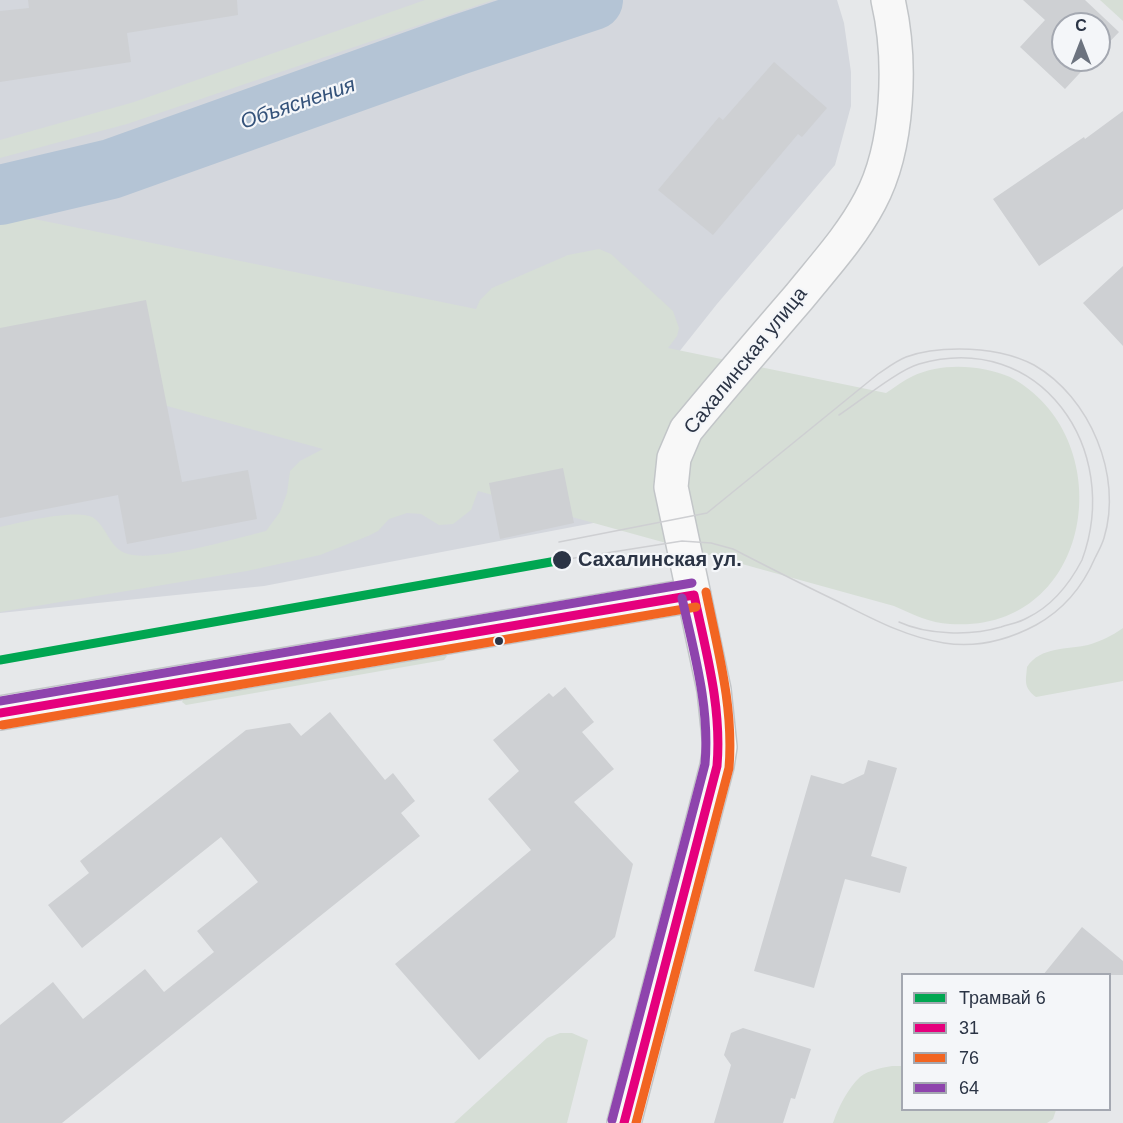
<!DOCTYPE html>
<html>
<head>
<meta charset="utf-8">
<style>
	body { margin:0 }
	#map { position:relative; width:1123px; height:1123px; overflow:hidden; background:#e6e8ea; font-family:Arial,sans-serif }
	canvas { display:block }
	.legend { position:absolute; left:901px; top:973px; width:210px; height:138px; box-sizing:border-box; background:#f4f6f9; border:2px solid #a4a8b1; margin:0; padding:8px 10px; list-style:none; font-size:18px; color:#2b3445 }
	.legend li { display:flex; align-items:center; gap:12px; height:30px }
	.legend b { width:30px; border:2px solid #a4a8b1 }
	.north { position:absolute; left:1051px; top:12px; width:60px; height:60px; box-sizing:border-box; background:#f4f6f9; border:2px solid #a4a8b1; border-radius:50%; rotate:0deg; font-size:16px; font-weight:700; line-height:24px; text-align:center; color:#2b3445 }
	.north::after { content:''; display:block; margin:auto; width:21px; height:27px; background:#6c737f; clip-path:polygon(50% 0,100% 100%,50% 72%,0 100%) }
</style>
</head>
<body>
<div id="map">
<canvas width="1123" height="1123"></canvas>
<ul class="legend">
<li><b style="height:8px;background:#00a651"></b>Трамвай 6</li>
<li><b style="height:8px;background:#e5007d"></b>31</li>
<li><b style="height:8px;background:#f26522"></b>76</li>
<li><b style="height:8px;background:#8e44ad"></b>64</li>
</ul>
<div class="north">С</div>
</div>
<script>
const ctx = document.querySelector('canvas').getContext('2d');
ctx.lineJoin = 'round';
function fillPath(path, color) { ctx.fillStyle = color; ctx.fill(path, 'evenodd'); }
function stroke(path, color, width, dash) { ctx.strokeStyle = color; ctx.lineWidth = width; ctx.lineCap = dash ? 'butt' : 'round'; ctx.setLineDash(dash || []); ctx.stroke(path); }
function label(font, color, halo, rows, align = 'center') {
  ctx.font = font + ' Arial,sans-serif'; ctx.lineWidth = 4.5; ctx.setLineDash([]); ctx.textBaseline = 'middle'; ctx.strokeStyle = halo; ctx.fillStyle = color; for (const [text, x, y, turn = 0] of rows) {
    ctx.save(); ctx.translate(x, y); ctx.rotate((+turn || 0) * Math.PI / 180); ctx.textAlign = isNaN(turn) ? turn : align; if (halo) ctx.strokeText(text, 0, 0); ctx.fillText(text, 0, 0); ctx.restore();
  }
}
const built = new Path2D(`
	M0 0H837L844 23 851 72V106L835 165 717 304 594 459 609 520 264 586 0 613Z`);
const green = new Path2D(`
	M425 0H493L127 124 0 158V140L134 102Z
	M1100 0H1123V21Z
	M0 212 476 309 480 300 492 288 568 255 599 249 611 254 673 311 679 328 677 336 668 348 886 393C895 387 904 380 913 376 942 362 982 365 1010 377 1123 437 1095 634 950 624 930 623 912 614 894 606L478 491 471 510 453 524 439 525 421 514 407 513 389 519 378 531 368 536 320 555 247 571 0 612V527C19 523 80 507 95 519 107 529 110 547 125 553 151 564 237 538 266 531L280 512 287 493 290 471 300 461 323 449 0 360Z
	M1123 628V681L1036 697C1023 687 1026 681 1027 667 1041 646 1067 650 1088 645 1101 641 1112 636 1123 628Z
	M444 654 447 656 444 660 186 705 182 702 184 698Z
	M560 1033H572L588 1040 567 1123H454L547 1038Z
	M892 1066H902V1110H1056L1053 1119 1047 1123H833C838 1108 848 1088 860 1077 869 1070 881 1068 892 1066Z`);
const river = new Path2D(`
	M0 195 111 169 458 45 593 0`);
const building = new Path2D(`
	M28 0H237L238 15 127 33 131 62 0 82V11L29 8Z
	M1023 0H1085L1119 32 1099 53V24H1063V60H1092L1065 89 1020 47 1045 20Z
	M774 62 827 108 802 137 798 134 713 235 658 190 719 117 723 120Z
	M1123 111V209L1039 266 993 199 1084 137 1085 139Z
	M1123 266V346L1083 303Z
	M146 300 182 482 248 470 257 519 127 544 118 495 0 518V328Z
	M563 468 574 523 500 539 489 483Z
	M565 687 594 722 582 732 614 769 574 802 633 864 615 937 479 1060 395 964 531 850 488 799 519 771 493 740 549 693 553 697Z
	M330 712 385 780 393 773 415 801 401 813 420 836 62 1123H0V1025L53 982 83 1019 145 969 164 992 214 952 197 931 258 882 221 837 82 948 48 905 89 873 80 861 246 730 290 723 301 736Z
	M868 760 897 768 871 856 907 867 900 893 845 879 814 988 754 971 811 775 843 784 864 774Z
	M1082 927 1123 961V975H1043Z
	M743 1028 811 1049 795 1099 791 1098 783 1123H714L731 1065 724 1055 731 1033Z`);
const primary = new Path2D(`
	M0 713 694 595
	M624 1123 717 766 720 747 714 690 671 487 674 458 686 430C723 385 761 341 799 297 824 266 851 237 870 201 899 147 902 60 888 0`);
const tram = new Path2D(`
	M839 415C859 402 898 370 919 364 1040 329 1123 449 1082 560 1069 585 1052 606 1027 618 1019 623 1009 624 1001 627 971 636 927 635 899 622
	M559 542 707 513 878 374C887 368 896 361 906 357 922 351 942 349 959 349 985 349 1011 353 1034 365 1090 397 1123 476 1104 538 1102 545 1098 552 1095 558 1083 586 1063 610 1036 625 1008 640 976 648 944 643 906 637 873 619 839 602 803 585 768 567 733 549L711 543 682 541 562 560`);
const bus1 = new Path2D(`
	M0 713 694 595
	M624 1123 717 766C722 707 706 652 694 595`);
const bus2 = new Path2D(`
	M2 725 696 607
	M636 1123 729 768C734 708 718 651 706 592`);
const bus3 = new Path2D(`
	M0 701 692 583
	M612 1120 705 764C710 707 694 653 682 598`);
const tram1 = new Path2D(`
	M0 660 562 560`);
const markers = [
	[562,560,10,"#2b3445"],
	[499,641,5,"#2b3445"]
];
const streetNames = [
	["Сахалинская улица",746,361,-51]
];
const stopNames = [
	["Сахалинская ул.",578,560]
];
const waterNames = [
	["Объяснения",298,104,-19]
];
fillPath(built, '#d4d7dd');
fillPath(green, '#d6ded6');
stroke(river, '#b4c4d5', 60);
fillPath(building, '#ced0d3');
stroke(primary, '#c2c5c8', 36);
stroke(primary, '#f8f8f8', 33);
stroke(tram, '#cecfd2', 1.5);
stroke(bus1, '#e5007d', 9);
stroke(bus2, '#f26522', 9);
stroke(bus3, '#8e44ad', 9);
stroke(tram1, '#00a651', 9);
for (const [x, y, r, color] of markers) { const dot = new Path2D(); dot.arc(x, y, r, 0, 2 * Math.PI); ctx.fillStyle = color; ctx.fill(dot); stroke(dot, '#f4f6f9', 2); }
label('20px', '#2b3445', '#f4f6f9', streetNames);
label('bold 20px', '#2b3445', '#f4f6f9', stopNames, 'left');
label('italic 21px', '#34527a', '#f4f6f9', waterNames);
</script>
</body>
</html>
